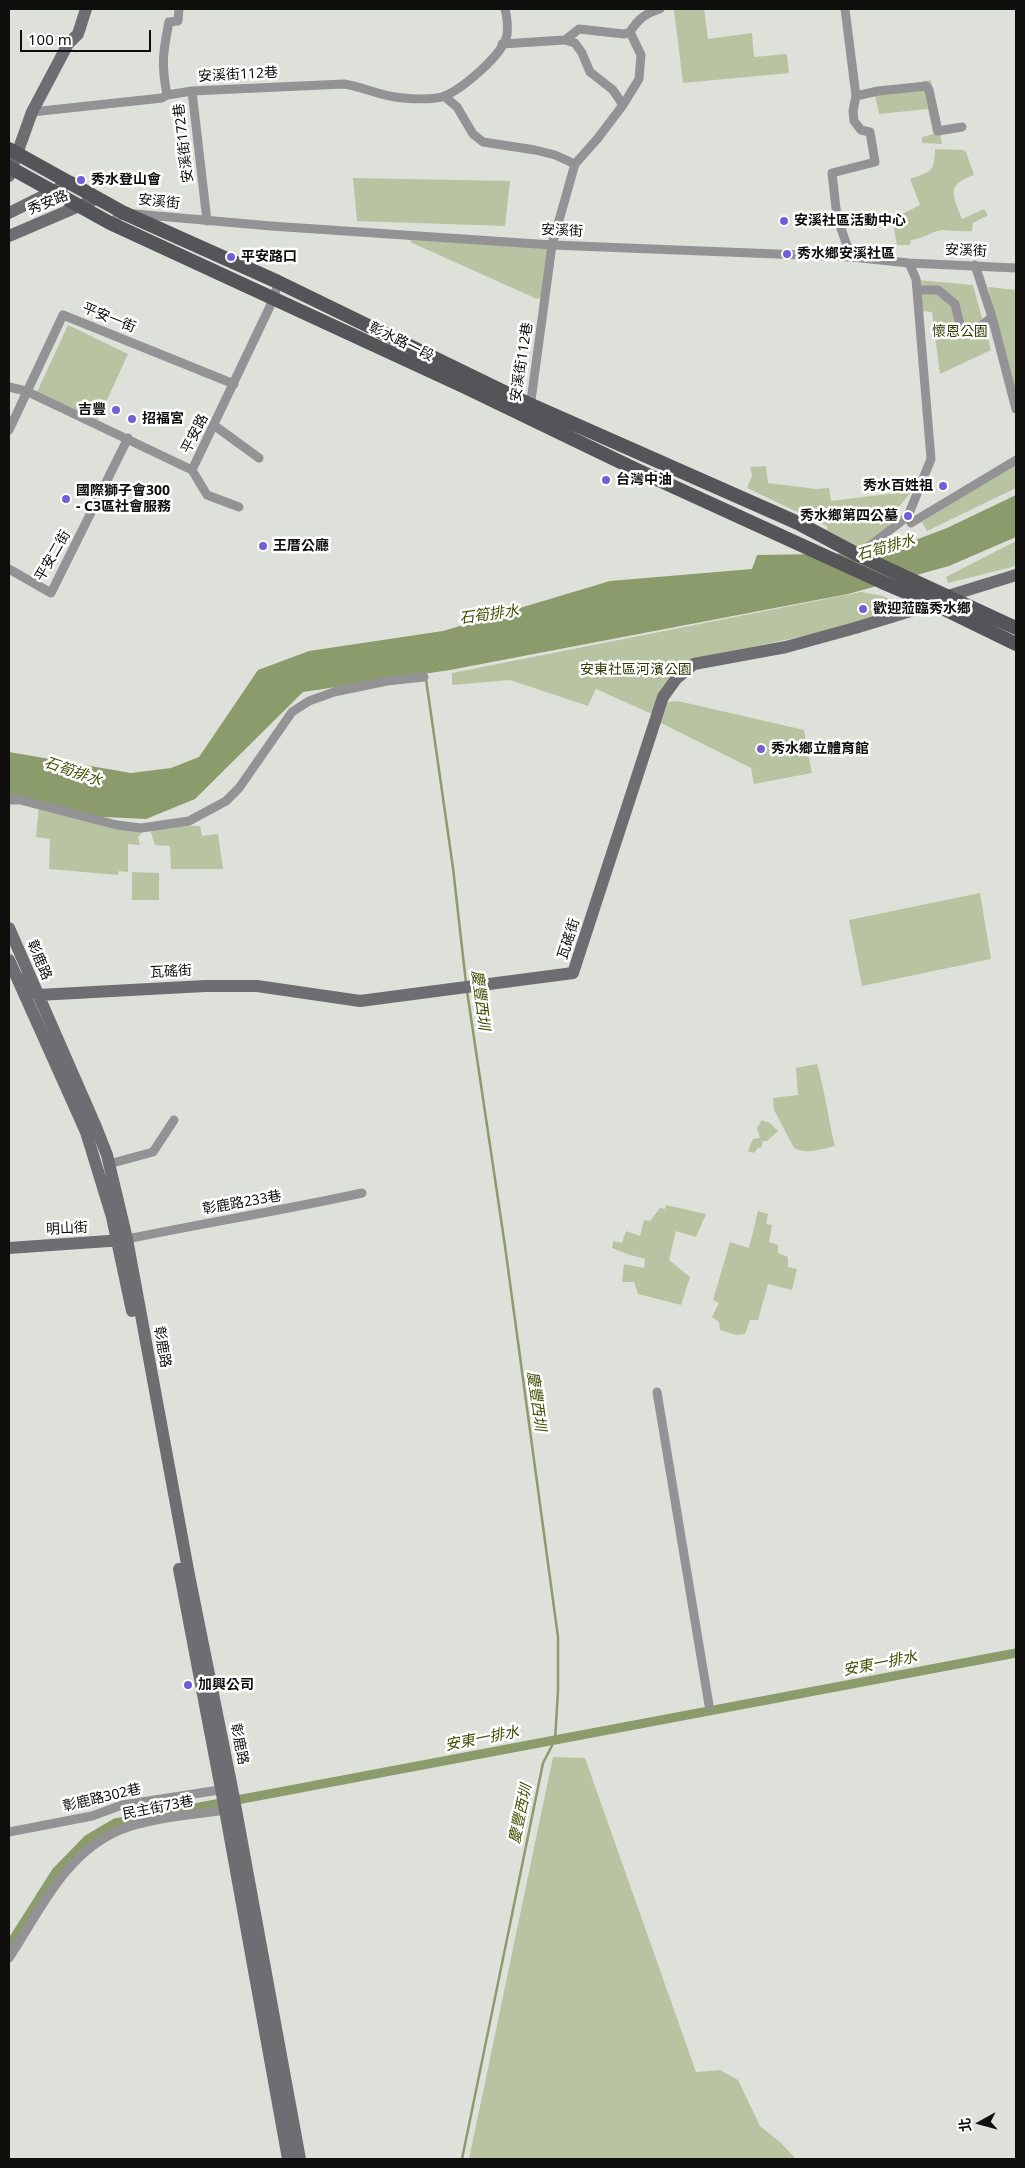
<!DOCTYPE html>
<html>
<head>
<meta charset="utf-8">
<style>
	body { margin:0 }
	#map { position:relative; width:1025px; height:2168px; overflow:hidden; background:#dee1d9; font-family:"Noto Sans","Noto Sans TC",sans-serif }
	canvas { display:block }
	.frame { position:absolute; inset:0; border:10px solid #0e0f0d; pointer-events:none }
	.north { position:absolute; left:955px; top:2098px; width:50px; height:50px; -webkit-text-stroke:4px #fff; paint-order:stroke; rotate:263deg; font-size:14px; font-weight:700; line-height:20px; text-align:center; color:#0e0f0d }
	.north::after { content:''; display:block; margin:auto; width:18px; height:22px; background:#0e0f0d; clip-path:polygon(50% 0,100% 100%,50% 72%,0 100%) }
	.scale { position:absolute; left:20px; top:30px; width:131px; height:22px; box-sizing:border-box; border:2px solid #0e0f0d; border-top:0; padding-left:6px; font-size:15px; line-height:18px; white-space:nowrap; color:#0e0f0d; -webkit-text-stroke:4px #fff; paint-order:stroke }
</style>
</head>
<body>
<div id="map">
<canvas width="1025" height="2168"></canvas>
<div class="frame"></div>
<div class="north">北</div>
<div class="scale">100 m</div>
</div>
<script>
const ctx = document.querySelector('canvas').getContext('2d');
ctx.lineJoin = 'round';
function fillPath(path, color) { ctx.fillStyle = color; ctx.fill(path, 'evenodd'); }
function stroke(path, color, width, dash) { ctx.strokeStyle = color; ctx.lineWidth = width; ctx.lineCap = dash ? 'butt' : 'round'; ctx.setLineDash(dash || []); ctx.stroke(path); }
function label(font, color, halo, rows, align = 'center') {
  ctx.font = font + ' "Noto Sans","Noto Sans TC",sans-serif'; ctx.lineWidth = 5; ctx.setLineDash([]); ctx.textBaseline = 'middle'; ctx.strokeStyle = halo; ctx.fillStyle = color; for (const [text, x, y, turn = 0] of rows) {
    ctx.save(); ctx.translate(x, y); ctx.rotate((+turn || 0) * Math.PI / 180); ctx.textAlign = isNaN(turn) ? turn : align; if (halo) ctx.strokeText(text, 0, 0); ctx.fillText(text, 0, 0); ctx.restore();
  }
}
const green = new Path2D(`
	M686 9H704L708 39 752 33 754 57 787 54 789 73 683 83 674 10Z
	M931 80 942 144 922 143V137L933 134 928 109 879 114 874 91Z
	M935 149 963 150 966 152 974 175C945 185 953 195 962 219L984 209 988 215 973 223 972 231C962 232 952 230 942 230 930 232 923 239 911 240L910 245H897L892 219 920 205 910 179C931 171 934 173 935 149Z
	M353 178 510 181 505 226 357 221Z
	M413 238 545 245 549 250 545 296 537 299 410 242Z
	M918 280 973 285 991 350 940 374 932 312 921 311Z
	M988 287 1016 290V397Z
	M68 325 128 354 98 420 37 392Z
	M1016 464V488L927 531 922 522Z
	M766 466 768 483 816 489 829 488 831 501 912 491 896 510 890 524 857 551 827 537V526L747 488 752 476 750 467Z
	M1016 541V566L948 583 946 577Z
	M861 592 883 596 917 612 696 659 652 714 596 689 588 706 510 680 452 685V673Z
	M678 701 804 730 812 773 754 784 751 768 661 723 668 702Z
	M39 805 146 828 138 837 140 845 128 844V872L119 871 118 875 49 869 50 839 36 837Z
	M172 825 200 826 202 836 218 834 223 869H171L170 846 155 845 150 829Z
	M132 872 159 873V900H132Z
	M980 893 991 959 862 986 849 920Z
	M817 1064C825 1091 828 1119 835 1146 822 1149 806 1155 794 1148L774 1110 773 1098 798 1095 796 1068Z
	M762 1120 770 1123 778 1131 767 1141H763L761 1148H758L754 1153 748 1151 753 1139 760 1138 757 1128Z
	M666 1205 706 1214 696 1237 676 1231 669 1260 690 1277 681 1305 638 1294 634 1282H622L624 1264 644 1268 645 1259 627 1254 612 1248 613 1241 622 1243 626 1231 640 1236 644 1220 650 1221 660 1208 665 1209Z
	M758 1211 768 1214 766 1224 772 1225 769 1242 778 1245V1253L788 1257V1267L797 1269 792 1290 768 1284 758 1320H750L745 1334 736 1335 720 1330 719 1322 712 1317 719 1303 713 1300 730 1242 749 1248Z
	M553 1757 585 1758 696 2072 720 2070 738 2080 760 2126 781 2143 796 2159H469Z`);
const water = new Path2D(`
	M1016 495V537L949 566 848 594 450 670 303 692 195 799 146 819 85 816 9 798V752L131 773 171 768 199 757 258 670 309 651 443 631 610 581 752 569 757 555 881 553 947 528Z`);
const stream = new Path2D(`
	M426 679 453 868 466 983
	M462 2159 543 1763 555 1740 558 1691V1637L505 1246 467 991`);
const canal = new Path2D(`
	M9 1946 56 1872 88 1839 115 1823 1016 1653`);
const street = new Path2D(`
	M845 9 856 96 853 111 854 121 861 130 870 132 875 162 832 173 837 217 851 257
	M565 40 575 43 582 53 590 72 613 90 623 105
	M502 44 565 40 579 29 624 34 630 32C638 19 646 13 660 9
	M192 91 207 221
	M167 95C161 64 163 52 169 22L178 21 179 9
	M444 96 457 107 473 134 483 142 535 150 555 155 575 164
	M856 96 878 91 926 86 929 90 938 131 962 127
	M32 112 162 98 167 95 192 91 344 84C364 87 382 97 403 98 415 99 434 100 445 96 463 88 503 55 507 35 508 27 507 17 505 9
	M110 223 124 213 271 226 552 245 851 257 909 263 1016 268
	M975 265 992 317 1016 409
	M917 290H938L955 304 960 325 964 331 981 326 992 317
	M9 387 26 391 192 470 274 298 278 282
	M530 408 552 245 575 164 598 138 623 105 639 79 641 55 630 32
	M215 426 259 458
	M9 430 63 315 234 384
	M192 470 207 495 239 507
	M908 516 911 523 1016 460
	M858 555 908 516 931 459 916 279 909 263
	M9 569 51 593 128 438
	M9 800H20L117 825 141 828 189 821 226 801 239 788 292 712 309 701 334 692 387 681 424 677
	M109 1164 153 1152 174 1120
	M127 1239C205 1223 284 1210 362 1193
	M657 1392 709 1705
	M9 1832 92 1816 122 1805 226 1789
	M9 1958C40 1911 65 1853 120 1830 149 1818 194 1815 225 1810`);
const secondary = new Path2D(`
	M9 176 32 112 68 44 78 34 86 9
	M9 213 71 182
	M9 236 98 198
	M9 928 96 1127 107 1155 127 1239 189 1575 232 1788 300 2159
	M9 960 86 1132 112 1217 132 1311
	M16 976 38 995 205 986H257L360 1001 573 973 663 697 676 679 694 664 786 647 855 628 934 604 948 596 1016 575
	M9 1248 123 1240
	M179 1569 225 1810 288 2159`);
const primary = new Path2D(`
	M9 149 124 213 278 282 531 405 798 523 858 555 1016 628
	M9 167 110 223 465 387 637 470 882 582 934 604 1016 644`);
const markers = [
	[81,180,5,"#745dd7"],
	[784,221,5,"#745dd7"],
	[787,254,5,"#745dd7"],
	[231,257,5,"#745dd7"],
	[116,410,5,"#745dd7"],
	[132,419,5,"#745dd7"],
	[606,480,5,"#745dd7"],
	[943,486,5,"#745dd7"],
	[66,499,5,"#745dd7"],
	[908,516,5,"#745dd7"],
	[263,546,5,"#745dd7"],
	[863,609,5,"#745dd7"],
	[761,749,5,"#745dd7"],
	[188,1685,5,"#745dd7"]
];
const streetNames = [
	["安溪街112巷",238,75,-3],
	["安溪街172巷",184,143,-97],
	["安溪街",159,202,6],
	["秀安路",48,203,-22],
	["安溪街",562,231,3],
	["安溪街",966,251,3],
	["平安一街",109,318,22],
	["彰水路一段",401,342,26],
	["安溪街112巷",522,362,-81],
	["平安路",195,434,-63],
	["平安二街",53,556,-60],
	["瓦磘街",569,939,-72],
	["彰鹿路",39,960,67],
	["瓦磘街",171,972,-3],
	["彰鹿路233巷",242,1203,-10],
	["明山街",67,1229,-3],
	["彰鹿路",162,1347,80],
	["彰鹿路",239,1744,79],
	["彰鹿路302巷",102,1798,-13],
	["民主街73巷",158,1808,-11]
];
const poiNames = [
	["秀水登山會",91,180],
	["安溪社區活動中心",794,221],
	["秀水鄉安溪社區",797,254],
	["平安路口",241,257],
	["吉豐",106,410,"right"],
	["招福宮",142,419],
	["台灣中油",616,480],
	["秀水百姓祖",933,486,"right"],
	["國際獅子會300",76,491],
	["- C3區社會服務",76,507],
	["秀水鄉第四公墓",898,516,"right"],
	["王厝公廳",273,546],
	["歡迎蒞臨秀水鄉",873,609],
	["秀水鄉立體育館",771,749],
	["加興公司",198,1685]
];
const parkNames = [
	["懷恩公園",960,332],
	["安東社區河濱公園",636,670]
];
const waterNames = [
	["石筍排水",886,548,-16],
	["石筍排水",489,615,-8],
	["石筍排水",73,772,19],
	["慶豐西圳",480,1000,83],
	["慶豐西圳",536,1401,82],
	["安東一排水",880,1664,-11],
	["安東一排水",482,1739,-11],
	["慶豐西圳",521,1814,-78]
];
fillPath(green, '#b8c3a2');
fillPath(water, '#8b9b6c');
stroke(stream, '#8b9b6c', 2.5);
stroke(canal, '#8b9b6c', 9);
stroke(street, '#939396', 9);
stroke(secondary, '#6e6e72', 12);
stroke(primary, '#545459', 14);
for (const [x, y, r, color] of markers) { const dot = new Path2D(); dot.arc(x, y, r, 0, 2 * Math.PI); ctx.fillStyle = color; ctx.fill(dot); stroke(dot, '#fff', 2); }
label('14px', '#0e0f0d', '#fff', streetNames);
label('bold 14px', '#0e0f0d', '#fff', poiNames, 'left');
label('14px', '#2f3d05', '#fff', parkNames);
label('italic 15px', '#405205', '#fff', waterNames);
</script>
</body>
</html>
